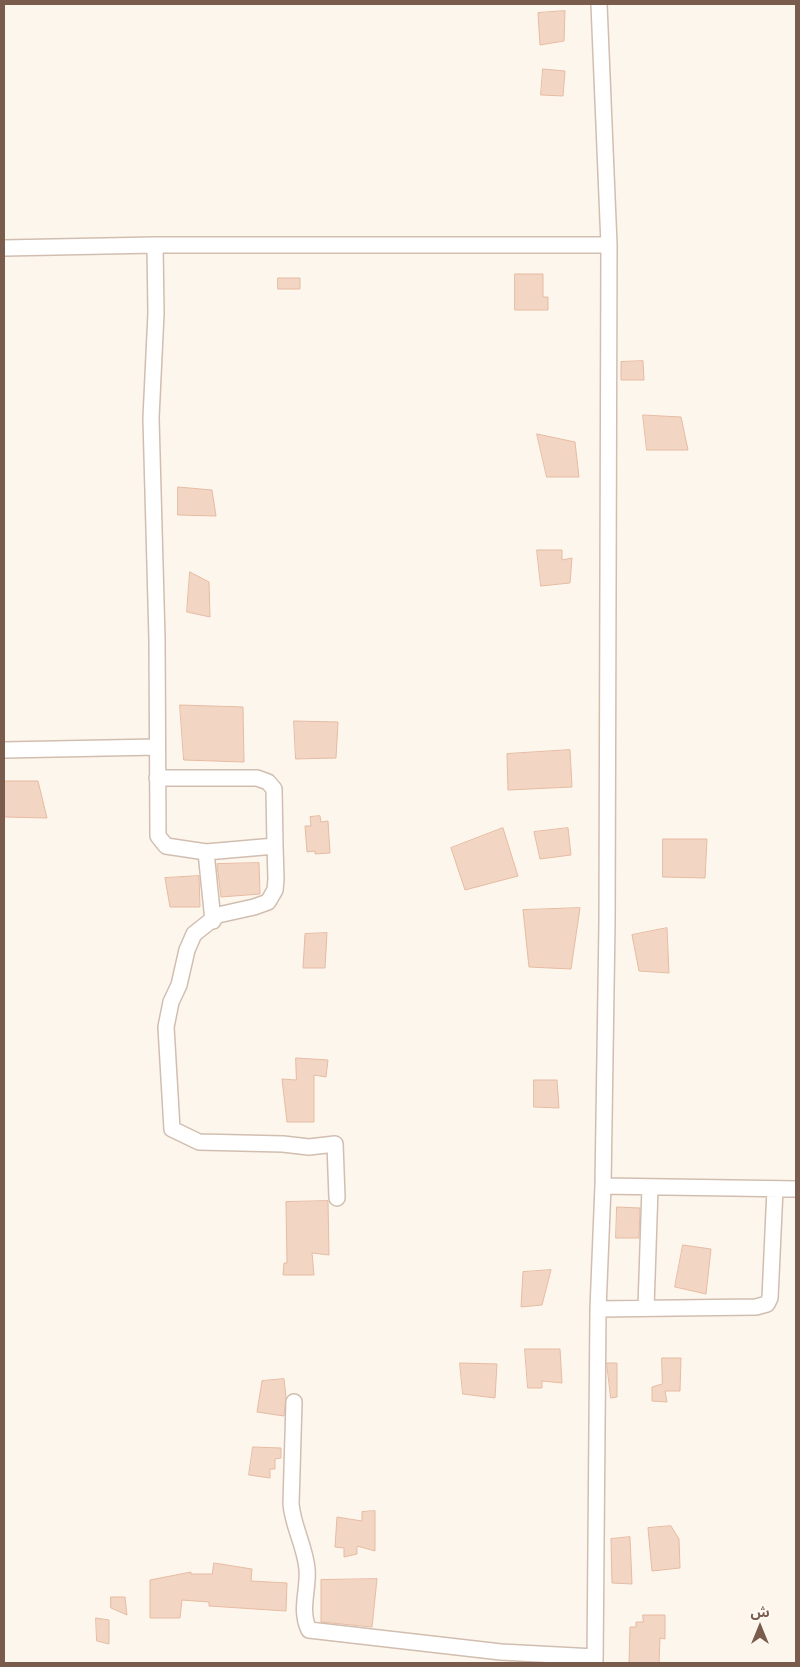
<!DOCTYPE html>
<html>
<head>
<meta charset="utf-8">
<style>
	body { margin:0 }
	#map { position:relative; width:800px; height:1667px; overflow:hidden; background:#fdf6ec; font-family:Barlow,"Noto Sans Arabic",sans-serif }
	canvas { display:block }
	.frame { position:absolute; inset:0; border:5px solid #7a5c4d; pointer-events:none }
	.north { position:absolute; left:735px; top:1602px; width:50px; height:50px; -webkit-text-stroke:4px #fffaf3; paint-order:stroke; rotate:0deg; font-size:14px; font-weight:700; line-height:20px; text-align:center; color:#7a5c4d }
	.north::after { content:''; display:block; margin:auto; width:18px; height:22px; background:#7a5c4d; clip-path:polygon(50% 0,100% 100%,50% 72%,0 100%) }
</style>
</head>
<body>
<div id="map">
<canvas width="800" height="1667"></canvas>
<div class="frame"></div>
<div class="north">ش</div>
</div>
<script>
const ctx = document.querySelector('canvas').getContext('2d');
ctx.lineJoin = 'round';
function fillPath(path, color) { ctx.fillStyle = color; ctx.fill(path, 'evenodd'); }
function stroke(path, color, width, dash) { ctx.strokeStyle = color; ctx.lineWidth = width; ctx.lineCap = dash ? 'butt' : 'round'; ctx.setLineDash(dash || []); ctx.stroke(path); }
const building = new Path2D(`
	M565 11 564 41 540 45 538 13Z
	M543 69 565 71 563 96 541 95Z
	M515 274H543V297H548V310H515Z
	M278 278H300V289H278Z
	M643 361 644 380H621V362Z
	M643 415 681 417 688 450H647Z
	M537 434 575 442 579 477H547Z
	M178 487 212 490 216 516 178 515Z
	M537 550H562V560L572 558 570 583 541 586Z
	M190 572 209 582 210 617 187 612Z
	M180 705 243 707 244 762 184 760Z
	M294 721 338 722 336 758 296 759Z
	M570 750 572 787 508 790 507 754Z
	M4 781H38L47 818 4 817Z
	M320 816 321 822 328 821 330 853 315 854V851L307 852 305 826H311L310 817Z
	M503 828 518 876 465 890 451 848Z
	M568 828 571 855 540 859 534 832Z
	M663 839H707L705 878 663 877Z
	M259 863 260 894 221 897 217 864Z
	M199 876 200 907H170L165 878Z
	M580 908 571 969 529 967 523 910Z
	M667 928 669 973 639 971 632 935Z
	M327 933 325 968H303L305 934Z
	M296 1058 328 1060 326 1077 314 1075V1122H287L282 1079 296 1080Z
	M534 1080H557L559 1108 534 1107Z
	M328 1201 329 1255 312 1253 314 1275H283L284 1263H287L286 1202Z
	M617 1207 640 1208 639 1238H616Z
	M683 1245 711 1249 706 1294 675 1287Z
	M551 1270 542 1305 521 1307 523 1272Z
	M525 1349H560L562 1383 542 1381V1388H528Z
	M662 1358H681L680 1391H665L667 1402 652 1401V1387L662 1384Z
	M460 1363 497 1364 495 1398 463 1394Z
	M607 1363H617V1397L611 1398Z
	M284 1379 286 1397 284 1416 257 1412 262 1381Z
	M253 1447 281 1448V1458L275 1459V1469H270V1478L249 1475Z
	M375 1511V1551L357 1546V1554L344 1557V1548L335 1547 337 1517 362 1521V1512Z
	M671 1526 679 1539 680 1568 652 1571 648 1528Z
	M630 1537 632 1584 612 1583 611 1539Z
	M214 1563 252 1569 251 1581 287 1583 286 1611 209 1606V1602L182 1600 180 1618H150V1580L191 1572V1574H212Z
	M377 1579 372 1627 321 1622V1580Z
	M111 1597H125L127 1615 111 1608Z
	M643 1615H665V1639L660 1638 659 1663H629L630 1627H636V1622H643Z
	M96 1618 109 1620V1644L97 1641Z`);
const minor = new Path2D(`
	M155 245 156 313 151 418 157 639 158 836 166 846 206 852 275 846 276 879 275 890 268 902 254 907 218 915 194 934 187 950 179 985 171 1002 166 1027 172 1129 199 1142 283 1144 309 1147 335 1144 337 1198
	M4 248 155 245H609
	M4 750 157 747
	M157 778H257L268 782 274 789 275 846
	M206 852 213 921
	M603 1186 796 1189
	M646 1307 650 1188
	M598 1309 756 1307 767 1304 770 1298 775 1189
	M294 1402 291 1504C293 1527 305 1546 307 1569 309 1589 299 1610 309 1630L501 1652 595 1657
	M595 1663 598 1309 603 1186 607 923 609 245 599 4`);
fillPath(building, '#f3d5c3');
stroke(building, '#e6bba3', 1);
stroke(minor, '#d1beb0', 18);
stroke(minor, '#fff', 15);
</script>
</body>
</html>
